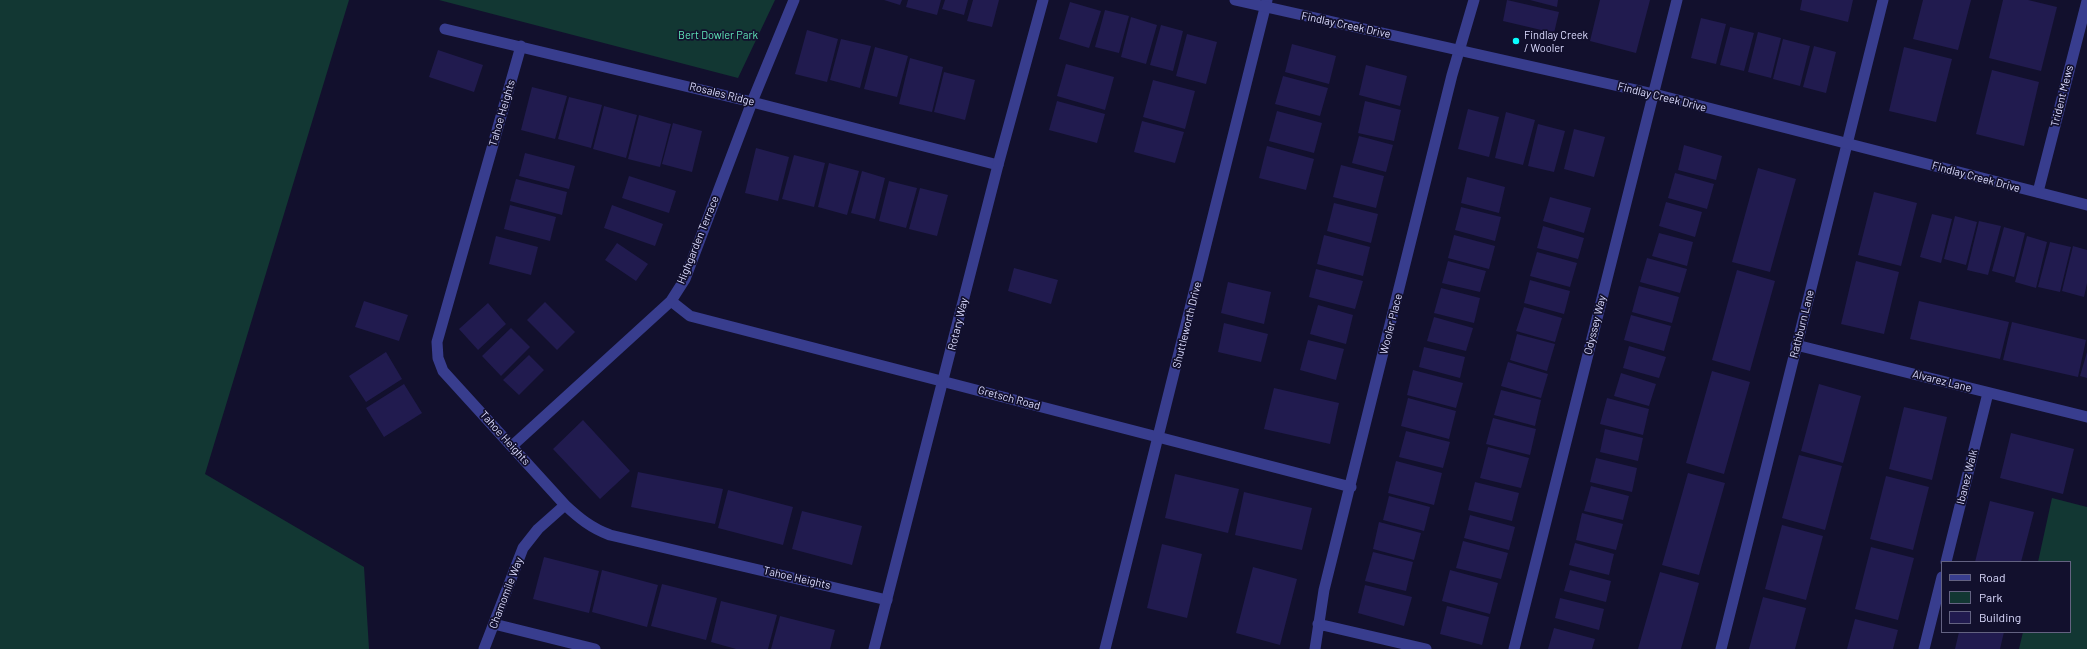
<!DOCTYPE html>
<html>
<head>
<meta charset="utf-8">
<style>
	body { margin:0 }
	#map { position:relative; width:2087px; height:649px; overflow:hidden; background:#12102d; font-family:Barlow,sans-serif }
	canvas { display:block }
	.legend { position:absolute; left:1941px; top:561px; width:130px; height:72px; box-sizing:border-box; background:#12102d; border:1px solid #636281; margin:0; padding:5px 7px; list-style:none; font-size:12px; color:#dcdcff }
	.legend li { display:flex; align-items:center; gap:8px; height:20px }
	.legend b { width:20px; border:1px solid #636281 }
</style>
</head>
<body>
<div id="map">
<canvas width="2087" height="649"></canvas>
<ul class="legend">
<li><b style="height:5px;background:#383d8e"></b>Road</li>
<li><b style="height:11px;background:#123733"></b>Park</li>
<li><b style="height:11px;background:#211b4f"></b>Building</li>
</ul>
</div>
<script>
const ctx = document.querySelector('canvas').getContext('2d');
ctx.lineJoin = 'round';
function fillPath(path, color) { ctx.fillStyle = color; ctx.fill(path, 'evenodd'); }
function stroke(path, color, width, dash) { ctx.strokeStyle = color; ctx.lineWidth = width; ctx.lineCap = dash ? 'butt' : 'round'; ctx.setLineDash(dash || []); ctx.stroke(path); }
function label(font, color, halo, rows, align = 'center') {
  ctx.font = font + ' Barlow,sans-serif'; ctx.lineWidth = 3.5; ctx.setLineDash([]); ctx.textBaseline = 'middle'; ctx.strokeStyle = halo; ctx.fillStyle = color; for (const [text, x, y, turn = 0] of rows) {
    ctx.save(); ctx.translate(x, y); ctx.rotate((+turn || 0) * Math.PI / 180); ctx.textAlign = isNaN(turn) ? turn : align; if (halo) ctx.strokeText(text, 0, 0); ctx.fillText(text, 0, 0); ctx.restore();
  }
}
const green = new Path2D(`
	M0 0H349L205 474 364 567 369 649H0Z
	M439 0H775L738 78Z
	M2052 498 2087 507V649H2019L2023 632H2070V562H2038Z`);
const building = new Path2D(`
	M884 0H902L900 5Z
	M908 0H941L937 15 906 7Z
	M945 0H968L964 15 942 9Z
	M973 0H999L992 27 967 21Z
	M1507 0 1559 12 1554 33 1503 21Z
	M1530 0H1558L1557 7Z
	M1600 0H1650L1636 53 1590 41Z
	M1802 0H1853L1848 22 1800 10Z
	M1923 0H1971L1958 50 1913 39Z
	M2003 0H2028L2057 7 2041 71 1989 58Z
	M1070 2 1101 11 1089 48 1059 39Z
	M1105 10 1129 16 1119 53 1095 47Z
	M1131 17 1157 25 1146 64 1121 57Z
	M1701 18 1726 24 1716 64 1691 58Z
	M1161 25 1183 31 1173 71 1150 65Z
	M1730 27 1754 33 1744 71 1720 65Z
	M807 30 838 39 827 82 795 74Z
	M1758 32 1781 38 1771 78 1748 72Z
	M1187 34 1217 42 1206 84 1176 76Z
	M841 39 871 46 860 88 830 80Z
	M1783 39 1810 46 1800 86 1773 79Z
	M1292 44 1336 56 1329 84 1285 72Z
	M1814 46 1836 52 1826 93 1803 87Z
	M875 47 908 56 897 97 864 89Z
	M1904 47 1952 59 1936 122 1889 111Z
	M438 50 483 65 474 92 429 77Z
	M910 58 943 67 932 112 899 104Z
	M1066 64 1114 77 1105 110 1057 96Z
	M1366 65 1407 76 1400 106 1359 95Z
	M1992 70 2039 82 2024 146 1976 134Z
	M944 72 975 80 965 120 934 112Z
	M1283 76 1328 88 1320 116 1275 104Z
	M1153 80 1195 91 1185 129 1143 117Z
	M532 87 567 96 555 139 521 130Z
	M569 97 602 105 591 148 558 139Z
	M1057 101 1105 114 1097 143 1049 130Z
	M1365 101 1401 110 1394 141 1358 133Z
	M604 106 637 115 626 158 593 149Z
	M1468 109 1499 117 1489 157 1458 149Z
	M1277 111 1322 123 1314 153 1269 141Z
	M1506 112 1535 120 1523 165 1495 158Z
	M639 115 671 124 660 167 628 159Z
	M1142 121 1184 132 1175 163 1134 152Z
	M673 123 702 131 692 172 662 164Z
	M1538 124 1565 131 1554 172 1528 166Z
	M1574 129 1605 137 1594 177 1564 169Z
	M1359 136 1393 145 1386 172 1352 163Z
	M1684 145 1722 156 1716 180 1678 170Z
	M1267 146 1314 159 1306 190 1259 178Z
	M756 148 789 157 778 201 745 193Z
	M525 153 575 166 569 189 519 176Z
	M794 155 825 163 814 207 782 199Z
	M829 163 859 171 847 215 818 207Z
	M1341 165 1384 176 1376 208 1333 197Z
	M1758 168 1796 179 1770 272 1732 262Z
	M862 171 885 178 875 219 851 213Z
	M1675 173 1714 184 1707 209 1668 198Z
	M629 176 676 191 669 213 622 198Z
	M1467 177 1505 187 1499 213 1461 203Z
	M516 179 567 192 562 215 510 201Z
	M889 181 917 188 906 228 879 221Z
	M920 188 948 195 937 236 909 229Z
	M1874 192 1917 203 1901 266 1858 255Z
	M1550 197 1591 208 1584 233 1543 221Z
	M1666 202 1702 212 1695 237 1659 226Z
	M1334 203 1378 214 1371 243 1327 231Z
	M510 205 556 217 550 241 504 229Z
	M612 205 663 224 655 246 604 228Z
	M1461 207 1501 217 1495 241 1455 230Z
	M1932 214 1952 219 1941 263 1920 257Z
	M1955 216 1977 222 1966 265 1944 259Z
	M1979 221 2001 226 1988 275 1967 270Z
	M1543 226 1584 238 1578 259 1537 248Z
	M2004 227 2025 233 2014 277 1992 271Z
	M1659 233 1693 242 1687 266 1652 256Z
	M1324 235 1370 247 1363 276 1317 264Z
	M1454 235 1495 246 1489 269 1448 258Z
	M496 236 538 247 531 275 489 264Z
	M2027 236 2047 242 2036 288 2015 282Z
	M2050 242 2071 247 2060 292 2038 287Z
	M617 243 648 264 636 281 605 260Z
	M2073 246 2087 250V283L2084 297 2062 291Z
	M1537 252 1577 263 1570 287 1530 276Z
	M1647 258 1687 269 1680 293 1640 282Z
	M1448 261 1486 271 1480 292 1442 283Z
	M1856 261 1899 272 1884 334 1841 324Z
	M1014 268 1058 280 1051 304 1008 291Z
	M1316 269 1363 281 1355 309 1309 297Z
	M1737 270 1775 281 1750 371 1712 360Z
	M1530 280 1570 291 1564 314 1524 303Z
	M1228 282 1271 292 1264 324 1221 313Z
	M1639 286 1679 297 1672 323 1632 312Z
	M1441 288 1480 298 1474 323 1434 313Z
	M364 301 408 315 399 341 355 327Z
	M1919 301 2009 322 2000 359 1910 339Z
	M545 302 575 332 557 350 527 320Z
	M488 303 506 324 478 350 459 329Z
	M1318 305 1353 315 1346 344 1310 334Z
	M1524 307 1562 318 1555 342 1516 331Z
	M1631 315 1671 326 1664 351 1624 340Z
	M1434 317 1473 328 1466 351 1427 341Z
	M2012 322 2086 340 2078 377 2003 360Z
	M1224 323 1268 334 1261 362 1218 352Z
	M511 328 530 347 501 376 482 356Z
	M1517 334 1555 344 1547 371 1510 360Z
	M1308 340 1344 349 1336 380 1300 370Z
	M1629 346 1666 357 1659 378 1623 368Z
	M1424 347 1465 357 1460 378 1419 367Z
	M386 352 402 379 366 402 349 376Z
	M2087 352V378L2080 376Z
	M529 355 544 370 519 395 503 380Z
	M1508 362 1548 374 1541 398 1501 386Z
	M1413 370 1463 383 1456 408 1407 395Z
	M1712 371 1750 382 1724 474 1686 463Z
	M1621 373 1656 384 1649 406 1614 396Z
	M404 384 422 413 384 437 366 408Z
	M1819 384 1861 396 1843 463 1801 451Z
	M1274 388 1339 403 1330 444 1264 429Z
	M1501 390 1541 400 1535 426 1494 415Z
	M1408 398 1456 411 1449 439 1401 426Z
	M1607 398 1649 409 1643 435 1600 424Z
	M1904 407 1947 417 1932 480 1889 469Z
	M1493 418 1536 429 1530 455 1486 444Z
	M583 420 630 471 600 499 553 449Z
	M1605 429 1643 438 1638 461 1600 452Z
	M1406 431 1450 442 1443 468 1399 457Z
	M2011 433 2074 449 2063 494 2000 478Z
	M1488 447 1529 458 1521 488 1480 478Z
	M1799 455 1842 466 1825 530 1782 518Z
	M1596 458 1637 468 1632 492 1590 482Z
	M1396 461 1442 473 1434 505 1388 493Z
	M638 472 723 489 715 524 631 507Z
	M1688 473 1725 483 1699 575 1662 565Z
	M1175 474 1239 489 1228 533 1165 518Z
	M1886 476 1929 487 1913 550 1870 539Z
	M1475 482 1519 493 1512 521 1468 510Z
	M1591 486 1629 496 1623 520 1584 511Z
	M728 490 793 507 783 545 718 528Z
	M1244 492 1312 508 1302 550 1235 535Z
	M1389 496 1430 507 1424 531 1383 520Z
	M1990 501 2034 512 2021 562H1975Z
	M802 511 862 526 852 565 792 549Z
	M1582 513 1623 524 1616 550 1576 540Z
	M1470 515 1515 527 1509 550 1464 538Z
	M1379 522 1421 533 1414 560 1373 549Z
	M1782 525 1823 536 1806 600 1765 589Z
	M1463 541 1508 553 1501 579 1456 568Z
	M1575 543 1614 554 1609 575 1569 565Z
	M1162 544 1202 554 1187 618 1147 608Z
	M1871 547 1914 558 1898 620 1855 609Z
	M1373 552 1413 562 1406 591 1365 581Z
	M544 557 599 571 589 613 533 599Z
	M1253 567 1297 579 1280 645 1236 633Z
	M602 570 658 585 647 627 592 612Z
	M1450 570 1498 583 1490 614 1442 601Z
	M1570 570 1611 581 1606 602 1564 591Z
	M1660 572 1699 583 1691 613 1681 649H1638Z
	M662 584 717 598 706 640 651 626Z
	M1365 585 1412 597 1404 626 1358 613Z
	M1763 597 1806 608 1795 649H1749Z
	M1560 598 1604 609 1599 630 1555 618Z
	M721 601 777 615 768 649H736L711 642Z
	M1447 606 1489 617 1482 645 1440 634Z
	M780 616 835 630 830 649H771Z
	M1855 619 1898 630 1893 649H1847Z
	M1554 628 1595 639 1592 649H1548Z
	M1959 632H2004L2000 649H1955Z`);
const minor = new Path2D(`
	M445 29 752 102 998 165
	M521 46 437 342 438 358 443 371 565 505C579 518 591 528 610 535L887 600
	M2038 192 2087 1
	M671 301 690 316 1351 487
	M1796 345 2087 417
	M512 446 671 301 685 279 752 102 794 0
	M1946 562 1988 393
	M494 624 595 649
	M1318 624 1426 649
	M484 649 523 548 538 529 565 505
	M1105 649 1267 0
	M1315 649 1324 590 1452 75 1474 0
	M1514 649 1677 0
	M1721 649 1883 0
	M1924 649 1942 577`);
const tertiary = new Path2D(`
	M1235 0 1654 94 2087 205
	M874 649 998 165 1043 0`);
const markers = [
	[1516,41,4,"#08fdff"]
];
const streetNames = [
	["Findlay Creek Drive",1346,25,12],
	["Rosales Ridge",722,94,14],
	["Trident Mews",2062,96,-76],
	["Findlay Creek Drive",1662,97,14],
	["Tahoe Heights",502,113,-74],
	["Findlay Creek Drive",1976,177,15],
	["Highgarden Terrace",698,240,-68],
	["Rotary Way",958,324,-76],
	["Wooler Place",1391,324,-76],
	["Rathburn Lane",1802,324,-76],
	["Shuttleworth Drive",1187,325,-76],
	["Odyssey Way",1595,325,-76],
	["Alvarez Lane",1942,381,14],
	["Gretsch Road",1009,398,15],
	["Tahoe Heights",505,438,48],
	["Ibanez Walk",1967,477,-76],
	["Tahoe Heights",797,578,13],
	["Chamomile Way",506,593,-69]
];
const parkNames = [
	["Bert Dowler Park",718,35]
];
const poiNames = [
	["Findlay Creek",1524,35],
	["/ Wooler",1524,48]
];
fillPath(green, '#123733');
fillPath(building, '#211b4f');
stroke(minor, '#383d8e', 11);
stroke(tertiary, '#383d8e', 11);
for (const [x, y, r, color] of markers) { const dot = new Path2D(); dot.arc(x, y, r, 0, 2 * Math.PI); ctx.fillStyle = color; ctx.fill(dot); stroke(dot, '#12102d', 1.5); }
label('11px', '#dcdcff', '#12102d', streetNames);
label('11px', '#5fe7b9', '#12102d', parkNames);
label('11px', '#dcdcff', '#12102d', poiNames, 'left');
</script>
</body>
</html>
